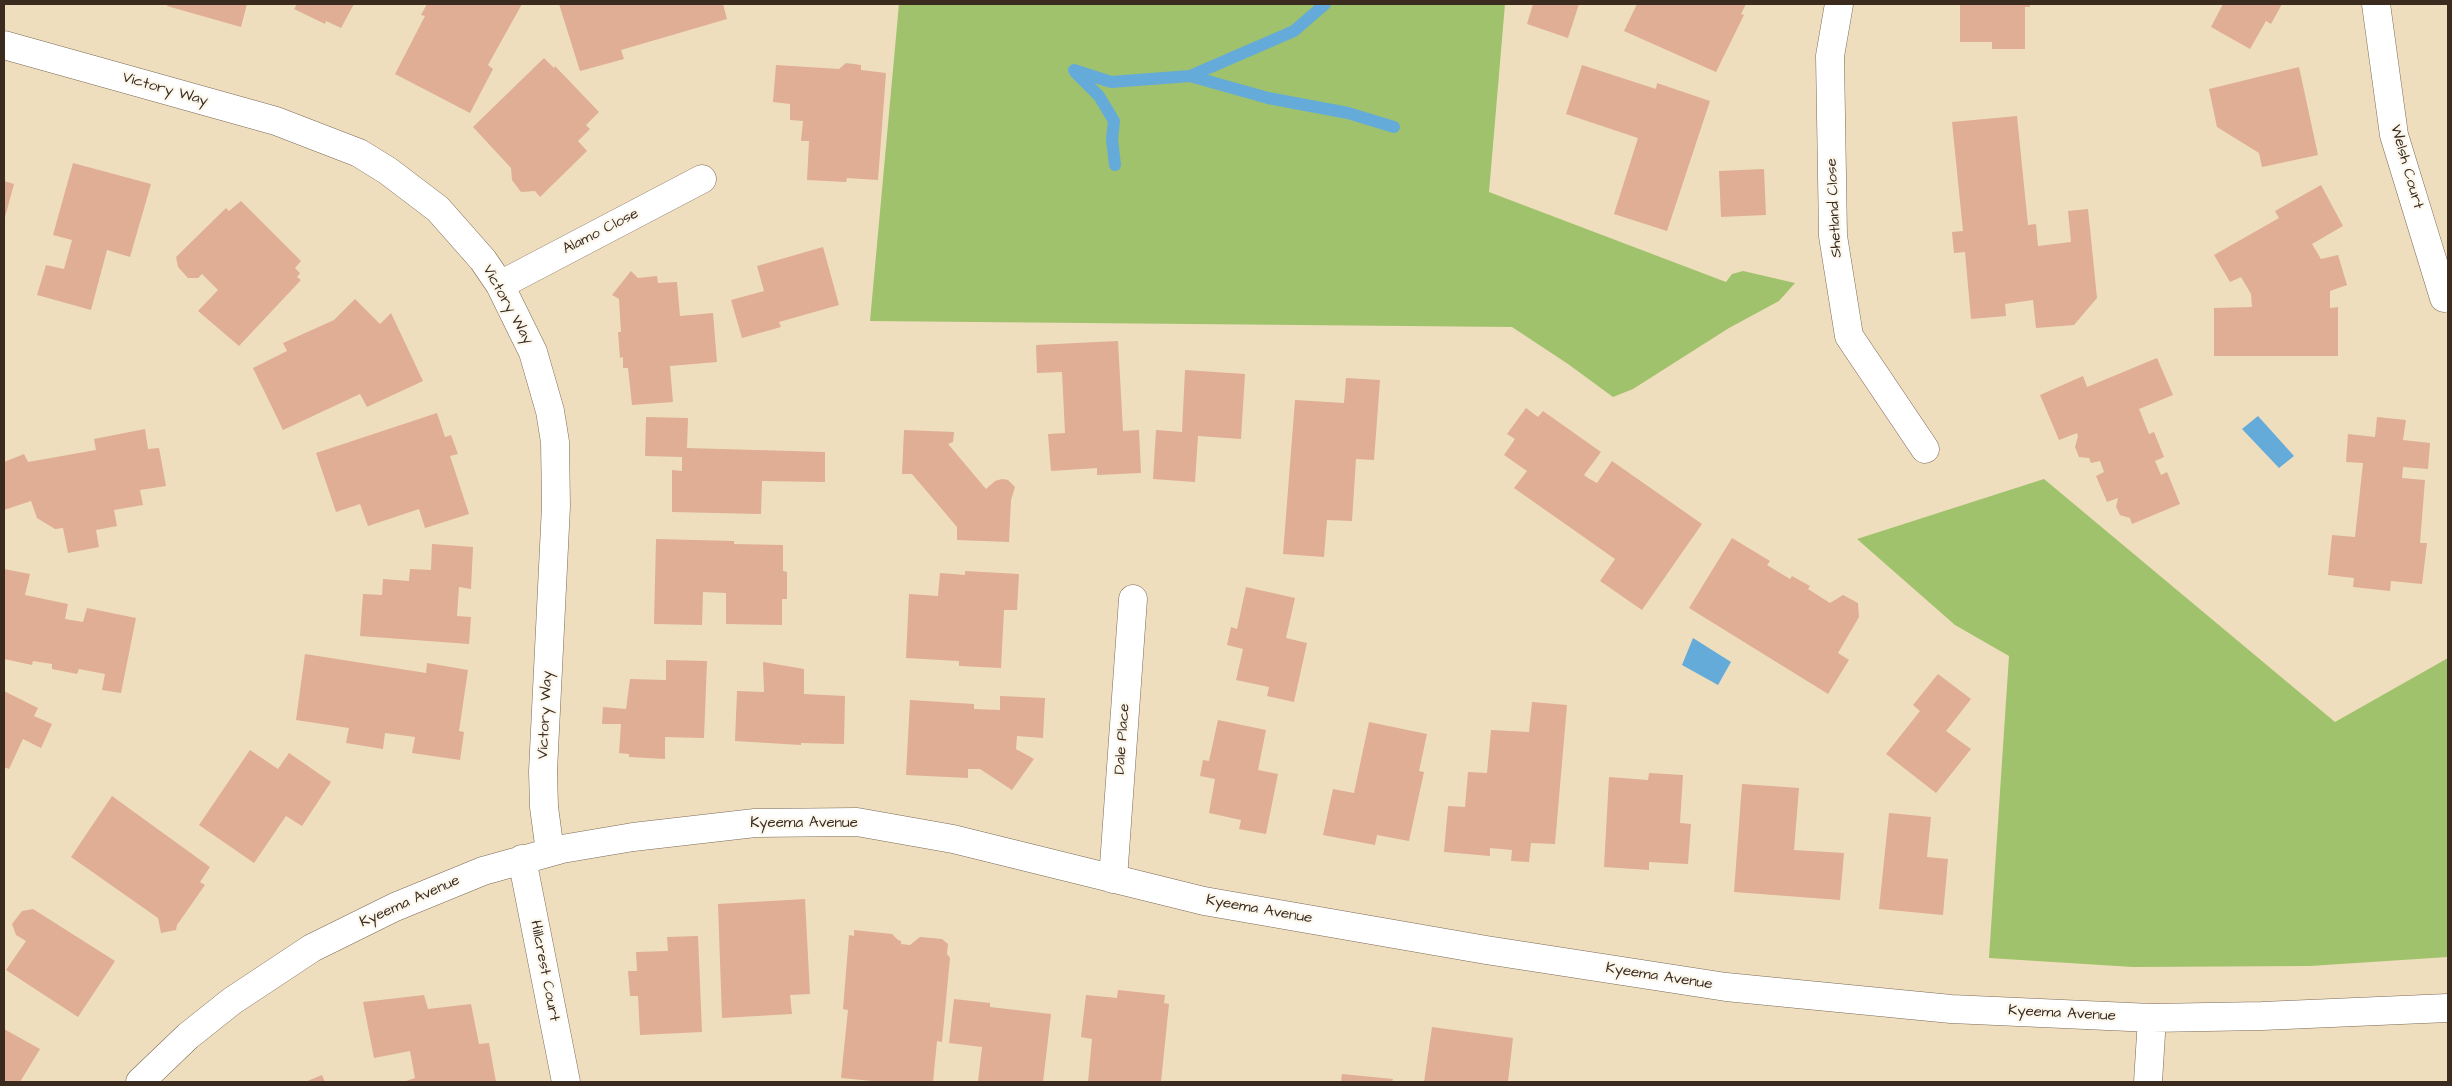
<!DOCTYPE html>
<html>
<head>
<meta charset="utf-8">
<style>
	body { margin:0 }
	#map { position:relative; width:2452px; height:1086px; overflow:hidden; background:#efdebd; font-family:"Architects Daughter",sans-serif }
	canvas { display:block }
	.frame { position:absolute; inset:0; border:5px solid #3b2a1e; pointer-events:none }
</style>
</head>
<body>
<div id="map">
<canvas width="2452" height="1086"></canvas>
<div class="frame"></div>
</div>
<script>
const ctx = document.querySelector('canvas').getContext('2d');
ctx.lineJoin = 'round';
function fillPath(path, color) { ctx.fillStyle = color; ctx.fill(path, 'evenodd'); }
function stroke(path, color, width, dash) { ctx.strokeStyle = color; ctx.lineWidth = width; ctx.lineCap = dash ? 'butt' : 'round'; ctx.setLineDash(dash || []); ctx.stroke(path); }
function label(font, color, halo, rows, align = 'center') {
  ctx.font = font + ' "Architects Daughter",sans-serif'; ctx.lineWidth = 4.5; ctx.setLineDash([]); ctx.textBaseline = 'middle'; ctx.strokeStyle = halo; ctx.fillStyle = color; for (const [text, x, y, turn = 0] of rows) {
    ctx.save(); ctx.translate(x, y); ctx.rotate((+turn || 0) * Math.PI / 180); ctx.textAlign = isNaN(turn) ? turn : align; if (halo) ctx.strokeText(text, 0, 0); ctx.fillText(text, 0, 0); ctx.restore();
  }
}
const green = new Path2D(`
	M899 4H1505L1489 192 1726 282 1732 274 1743 271 1795 283 1779 301 1729 328 1633 389 1613 397 1568 364 1512 327 870 321Z
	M2044 479 2335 722 2448 658V957L2310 966 2133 967 1989 958 2009 656 1955 625 1857 539Z`);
const water = new Path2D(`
	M2258 416 2294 456 2279 468 2242 429Z
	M1693 638 1731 662 1718 685 1682 665Z`);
const stream = new Path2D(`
	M1074 70 1111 82 1190 76 1294 31 1325 4
	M1075 72 1099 96 1114 121 1112 139 1115 165
	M1190 76 1268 98 1348 113 1394 127`);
const building = new Path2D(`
	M168 4H247L241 27 167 6Z
	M297 4H354L341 28 326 21 325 24 294 9Z
	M427 4H522L488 65 493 69 470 113 395 74 425 16 421 15Z
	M559 4H723L727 19 621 50 624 59 580 71Z
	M1533 4H1579L1568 38 1527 24Z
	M1637 4H1746L1741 14 1744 15 1716 72 1624 31Z
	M1960 4H2030V7H2025V49H1992V42H1960Z
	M2223 4H2282L2271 24 2266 21 2250 49 2211 27Z
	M544 58 554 68 555 66 599 112 586 125 590 129 578 141 587 151 540 197 535 191 521 192 512 180 511 168 473 127Z
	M846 63 861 65V70L886 73 878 180 847 178 846 182 807 180 809 141H801L803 121 790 120V104L773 102 776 65 839 69Z
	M1582 65 1656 89 1657 83 1710 101 1667 231 1614 214 1638 138 1566 114Z
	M2299 67 2318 155 2262 167 2259 153 2217 127 2209 89Z
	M2017 116 2028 225 2036 224 2038 246 2071 242 2068 211 2088 209 2097 298 2074 325 2036 328 2033 300 2005 304 2006 316 1971 319 1965 252 1954 253 1952 232 1963 231 1952 122Z
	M73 163 151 184 130 257 107 250 91 310 37 295 46 265 64 269 72 240 53 235Z
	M1764 169 1766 215 1721 217 1719 171Z
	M4 181 14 184 4 221Z
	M2321 185 2343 226 2312 244 2321 259 2338 255 2347 285 2330 291V308L2338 307V356H2214V308L2252 307 2251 294 2241 277 2230 282 2214 255 2279 218 2275 211Z
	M241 201 301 261 295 268 300 273 297 277 301 280 239 346 198 311 218 290 202 274 198 278H188L178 267 176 257 226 208 229 211Z
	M823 247 839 305 779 322 781 327 742 338 731 300 764 291 757 266Z
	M631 271 638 278 657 276 658 283 677 282 680 316 713 313 717 362 670 366 673 402 632 405 628 368H623V357L620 358 618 332H621L619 299 612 295Z
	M355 299 380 324 391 313 423 381 367 407 360 394 283 430 253 368 287 351 283 343 334 320Z
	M1118 341 1123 431 1139 430 1141 473 1097 475V468L1051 471 1048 434 1065 433 1062 372 1037 373 1036 345Z
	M2157 358 2173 395 2139 409 2149 434 2154 432 2164 457 2155 461 2161 475 2167 472 2180 504 2132 524 2130 518 2120 515 2116 507 2118 498 2107 502 2096 476 2104 472 2100 461 2091 463 2089 458 2079 457 2075 447 2078 436 2077 433 2059 440 2040 395 2083 376 2087 387Z
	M1185 370 1245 374 1241 439 1198 436 1195 482 1153 479 1156 430 1182 432Z
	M1346 378 1380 380 1374 460 1356 459 1352 521 1327 520 1324 557 1283 554 1295 400 1344 403Z
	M1526 408 1538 417 1543 411 1601 452 1584 475 1588 478 1597 483 1612 461 1702 524 1642 610 1600 581 1615 559 1514 488 1527 471 1504 455 1515 439 1507 434Z
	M437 413 445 437 451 435 458 454 450 456 469 514 425 528 419 509 368 526 360 504 336 512 316 453Z
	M646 417 688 418 687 448 825 452V482L762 481 761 514 672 512V470L682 471V457L645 456Z
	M2377 417 2406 420 2403 440 2430 443 2428 469 2403 467 2402 478 2425 480 2420 543H2427L2422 584 2391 581 2390 591 2353 587 2354 578 2328 575 2332 535 2355 537 2363 463 2346 462 2348 434 2375 437Z
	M145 429 148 449 159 448 166 486 140 490 143 505 114 510 117 526 96 530 99 547 68 553 63 528 55 529 37 518 31 501 4 510V462L24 454 28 462 96 450 94 439Z
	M904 430 954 432 953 442 948 444 986 489 995 481 1002 479 1008 480 1015 487 1011 500 1009 542 957 540V527L912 474H902Z
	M1732 538 1770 561 1767 565 1790 579 1792 576 1810 586 1808 589 1830 603 1843 595 1858 603 1859 617 1838 653 1849 660 1828 694 1689 608Z
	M656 539 734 541V544L783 545V571L787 572V599H782V625L726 624V593L703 592 702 625 654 624Z
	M432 544 473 547 471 589 459 587 457 616 471 617 469 644 360 636 363 594 382 595 383 579 409 581 410 569 431 570Z
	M4 569 30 574 25 595 68 604 65 619 83 622 87 608 136 618 121 693 102 690 105 674 79 669 77 674 52 669V664L33 661 32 665 4 659Z
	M965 571 1019 574 1017 610H1004L1001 668 959 666V661L906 658 909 594 938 596 940 573 965 575Z
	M1246 587 1295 598 1286 638 1307 643 1294 702 1267 696 1269 687 1236 680 1243 649 1227 645 1231 627 1237 629Z
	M305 654 426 673 427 663 468 670 459 731 464 732 460 760 412 753 415 737 385 733 383 749 346 743 349 728 296 720Z
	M666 660 707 661 704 738 665 737V759L629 757V754L619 753 621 724H602L603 707 626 709 630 679 666 680Z
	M763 662 804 669V694L845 696 844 744 801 743V745L735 741 737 691 764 692Z
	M1938 674 1971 699 1946 731 1971 749 1936 793 1886 754 1920 711 1913 705Z
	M4 691 38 708 34 716 52 724 41 748 23 739 9 769 4 767Z
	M1000 696 1045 698 1043 738 1017 736 1016 749 1034 759 1012 790 980 769H968V778L906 775 910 700 974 704V709L1000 710Z
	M1532 702 1567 705 1555 844 1531 843 1529 862 1511 861 1512 850 1490 848V856L1444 852 1448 806 1465 807 1468 772 1487 773 1491 730 1529 732Z
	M1218 720 1266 730 1258 770 1278 774 1266 834 1239 829 1241 820 1209 813 1215 779 1200 776 1203 760 1209 761Z
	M1369 722 1427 734 1419 771 1424 772 1409 841 1377 835 1375 845 1323 835 1333 789 1354 793Z
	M250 750 278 769 289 753 331 782 302 826 286 816 254 863 199 825Z
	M1649 773 1683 775 1680 823 1691 824 1688 864 1649 862V870L1604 867 1609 777 1648 780Z
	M1742 784 1799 788 1794 850 1844 853 1840 900 1734 892Z
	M112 796 210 867 200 882 205 885 177 925 176 930 161 933 158 918 71 857Z
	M1889 813 1931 817 1927 857 1948 859 1943 915 1879 909Z
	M805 899 810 994 790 995 792 1014 722 1018 718 904Z
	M33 909 115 961 78 1017 6 970 26 941 16 935 12 924 22 911Z
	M854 930 892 934 898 940 901 941V944L910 945 920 937 942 939 948 944 947 954 950 958 942 1042 937 1041 933 1082H883L841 1078 848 1010 843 1009 849 935 854 936Z
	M698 936 702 1032 640 1035 638 996H630L628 971H637L636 952 668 951 667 937Z
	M1118 990 1165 995 1164 1003 1169 1004 1161 1082H1088L1092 1039 1081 1037 1086 995 1117 998Z
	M424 995 428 1009 471 1004 479 1044 489 1043 496 1082H403L415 1078 410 1051 374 1058 363 1002Z
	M954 999 990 1003V1007L1051 1014 1043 1082H978L982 1047 949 1043Z
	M1432 1027 1513 1038 1508 1082H1424Z
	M4 1029 40 1049 20 1082H4Z
	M1342 1074 1393 1079 1392 1082H1341Z
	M322 1075 325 1082H305Z`);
const minor = new Path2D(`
	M1839 4 1830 56 1833 236 1849 336 1925 449
	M2376 4 2394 135 2444 298
	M4 45 276 121 359 153 388 171 438 209 483 260 500 285 533 352 550 411 555 442 556 506 543 771 544 807 550 852
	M500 285 702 179
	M522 859 566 1082
	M1113 879 1133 599
	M140 1082 188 1036 232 1001 312 948 395 907 483 871 562 849 633 837 755 823 857 822 953 839 1204 901 1486 950 1726 987 1951 1009 2152 1018 2262 1016 2448 1008
	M2148 1082 2152 1018`);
const streetNames = [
	["Victory Way",165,90,16],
	["Welsh Court",2406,167,74],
	["Shetland Close",1835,208,-93],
	["Alamo Close",601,232,-27],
	["Victory Way",507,305,61],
	["Victory Way",546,715,-87],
	["Dale Place",1123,739,-86],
	["Kyeema Avenue",804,824],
	["Kyeema Avenue",410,902,-24],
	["Kyeema Avenue",1259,910,10],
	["Hillcrest Court",544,971,79],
	["Kyeema Avenue",1659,977,9],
	["Kyeema Avenue",2062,1014,3]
];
fillPath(green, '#a0c26c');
fillPath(water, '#64abda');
stroke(stream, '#64abda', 12);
fillPath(building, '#dfae94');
stroke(minor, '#7a6956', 29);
stroke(minor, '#fff', 28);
label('15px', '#3b2a1e', '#fbf7ec', streetNames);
</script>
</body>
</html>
